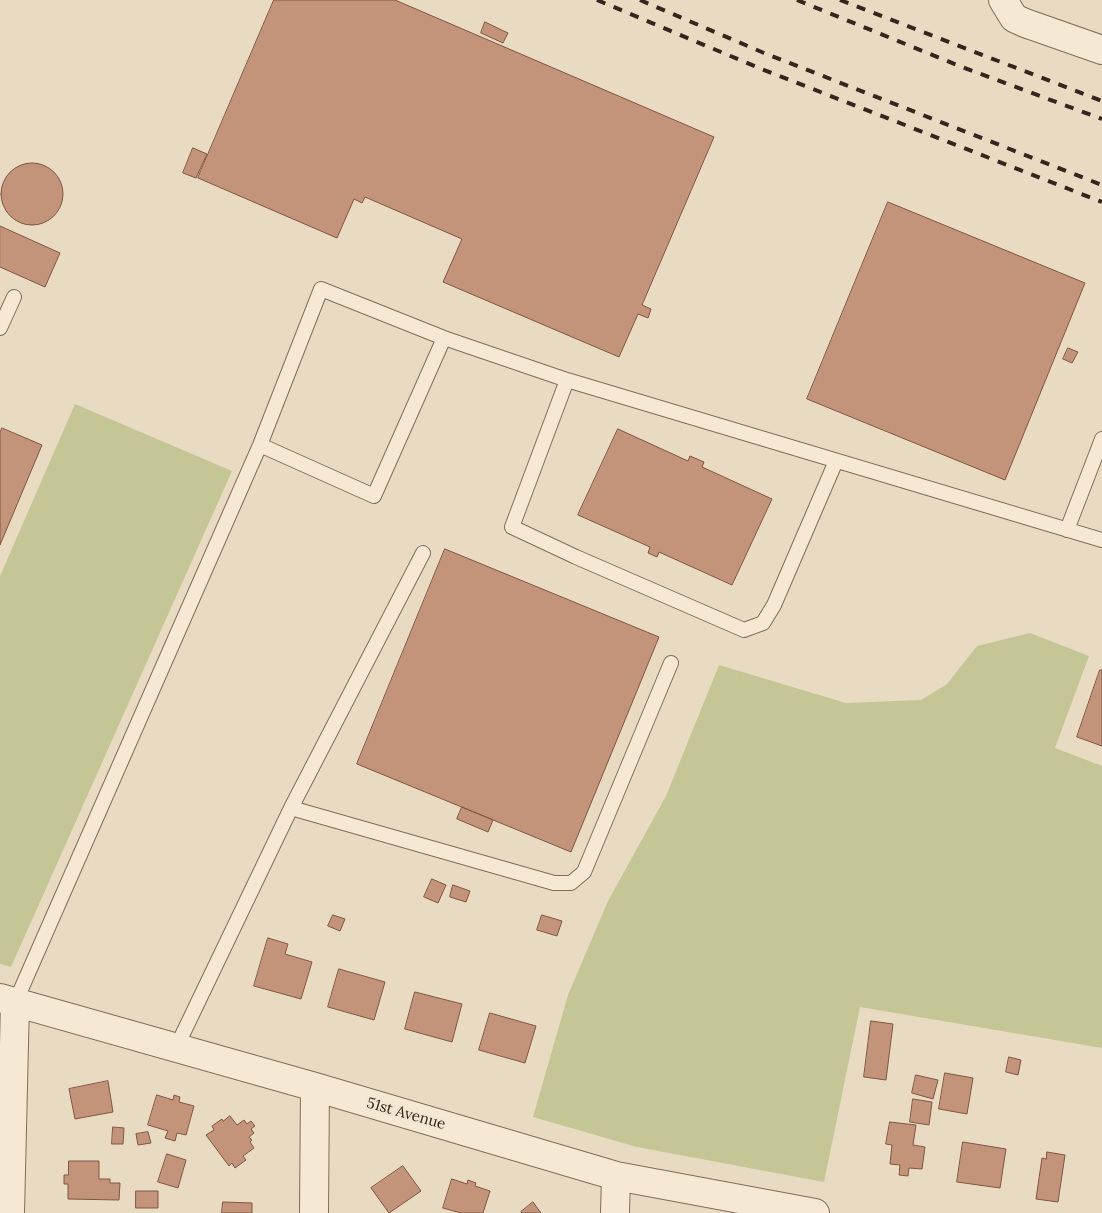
<!DOCTYPE html>
<html>
<head>
<meta charset="utf-8">
<style>
	body { margin:0 }
	canvas { display:block; background:#e9dbc1 }
</style>
</head>
<body>
<canvas width="1102" height="1213"></canvas>
<script>
const ctx = document.querySelector('canvas').getContext('2d');
ctx.lineJoin = 'round';
function fillPath(path, color) { ctx.fillStyle = color; ctx.fill(path, 'evenodd'); }
function stroke(path, color, width, dash) { ctx.strokeStyle = color; ctx.lineWidth = width; ctx.lineCap = dash ? 'butt' : 'round'; ctx.setLineDash(dash || []); ctx.stroke(path); }
function label(font, color, halo, rows, align = 'center') {
  ctx.font = font + ' Lora,serif'; ctx.lineWidth = 5; ctx.setLineDash([]); ctx.textBaseline = 'middle'; ctx.strokeStyle = halo; ctx.fillStyle = color; for (const [text, x, y, turn = 0] of rows) {
    ctx.save(); ctx.translate(x, y); ctx.rotate((+turn || 0) * Math.PI / 180); ctx.textAlign = isNaN(turn) ? turn : align; if (halo) ctx.strokeText(text, 0, 0); ctx.fillText(text, 0, 0); ctx.restore();
  }
}
const green = new Path2D(`
	M75 404 232 471 11 967 0 964V576Z
	M1030 633 1089 656 1055 748 1102 766V1048L860 1007 824 1182 637 1147 533 1117 568 995 608 901 666 796 719 665 846 703 921 700 947 684 977 646Z`);
const building = new Path2D(`
	M274 0H395L714 137 642 305 651 309 648 318 638 314 619 357 443 282 462 239 365 197 362 203 354 199 337 238 198 178Z
	M485 22 508 33 503 43 481 33Z
	M193 148 207 154 196 178 183 173Z
	M1 194a31 31 0 1 1 62 0a31 31 0 1 1-62 0Z
	M888 202 1085 283 1005 480 807 399Z
	M0 226 60 253 45 287 0 267Z
	M1068 348 1078 352 1072 363 1063 359Z
	M2 428 42 445 0 545V433Z
	M618 429 688 461 690 456 704 462 702 467 772 499 732 585 659 552 657 557 648 553 650 547 578 515Z
	M445 549 659 637 571 852 357 764Z
	M1100 670H1102V746L1077 737Z
	M462 807 493 820 488 832 457 819Z
	M432 879 446 885 438 903 424 897Z
	M453 885 470 891 466 902 450 897Z
	M333 915 345 919 340 931 328 926Z
	M542 915 562 921 557 936 537 930Z
	M268 938 288 944 285 954 312 962 301 999 254 986Z
	M339 969 385 982 374 1020 328 1007Z
	M415 992 462 1004 452 1042 405 1029Z
	M490 1013 536 1026 525 1063 479 1050Z
	M871 1021 893 1024 886 1080 864 1077Z
	M1009 1057 1021 1060 1018 1075 1006 1072Z
	M945 1073 973 1078 967 1114 939 1109Z
	M916 1075 938 1080 933 1099 912 1093Z
	M108 1081 113 1112 75 1119 69 1089Z
	M157 1095 173 1100 174 1095 180 1097 179 1102 194 1106 186 1135 177 1133 175 1141 165 1138 168 1131 148 1125Z
	M913 1099 932 1102 929 1125 910 1122Z
	M230 1116 237 1125 244 1120 247 1124 251 1121 255 1126 251 1129 254 1133 249 1137 252 1140 250 1142 254 1148 243 1156 246 1160 235 1168 232 1163 229 1166 206 1135 214 1130 212 1126 222 1119 223 1121Z
	M890 1122 916 1125 913 1145 925 1147 922 1169 909 1168 908 1176 899 1175 900 1165 890 1164 892 1145 886 1144Z
	M113 1127 124 1128 123 1144H112Z
	M148 1132 151 1143 138 1145 136 1134Z
	M963 1142 1006 1149 1000 1188 957 1182Z
	M1047 1152 1065 1155 1058 1202 1036 1199 1042 1158 1046 1159Z
	M167 1154 186 1160 178 1188 158 1182Z
	M69 1161H99V1179H110V1183H120L119 1200 68 1199V1184H64V1175H68Z
	M403 1166 421 1191 389 1213 371 1188Z
	M452 1179 467 1184 468 1180 476 1183 475 1186 490 1191 483 1213H461L443 1208Z
	M136 1191H158V1208H136Z
	M223 1202 252 1203V1213H222Z
	M533 1202 541 1213H522L521 1212Z`);
const lane = new Path2D(`
	M0 328 14 297
	M567 380 512 527 576 557 744 630 763 623 774 605 836 461
	M260 445 374 496 444 338
	M1067 530 1102 439
	M291 808 554 883H571L584 872 671 663
	M15 1003 260 445 321 289 444 338 567 380 1102 540
	M176 1048 291 808 423 553`);
const street = new Path2D(`
	M1003 0 1014 18 1025 23 1102 50
	M0 998 315 1087 616 1176 815 1213
	M10 1213 15 1003
	M314 1213 315 1087
	M615 1213 616 1176`);
const rail = new Path2D(`
	M597 0 759 68 1102 202
	M640 0 764 53 1102 185
	M797 0 962 67 1102 119
	M840 0 1102 101`);
const streetNames = [
	["51st Avenue",406,1114,16]
];
fillPath(green, '#c4c696');
fillPath(building, '#c4947a');
stroke(building, '#7e5642', 1);
stroke(lane, '#816d5a', 16);
stroke(street, '#816d5a', 30);
stroke(lane, '#f5e9d3', 14);
stroke(street, '#f5e9d3', 28);
stroke(rail, '#32261d', 4, [9, 9]);
label('15px', '#32261d', '#f2e6d0', streetNames);
</script>
</body>
</html>
